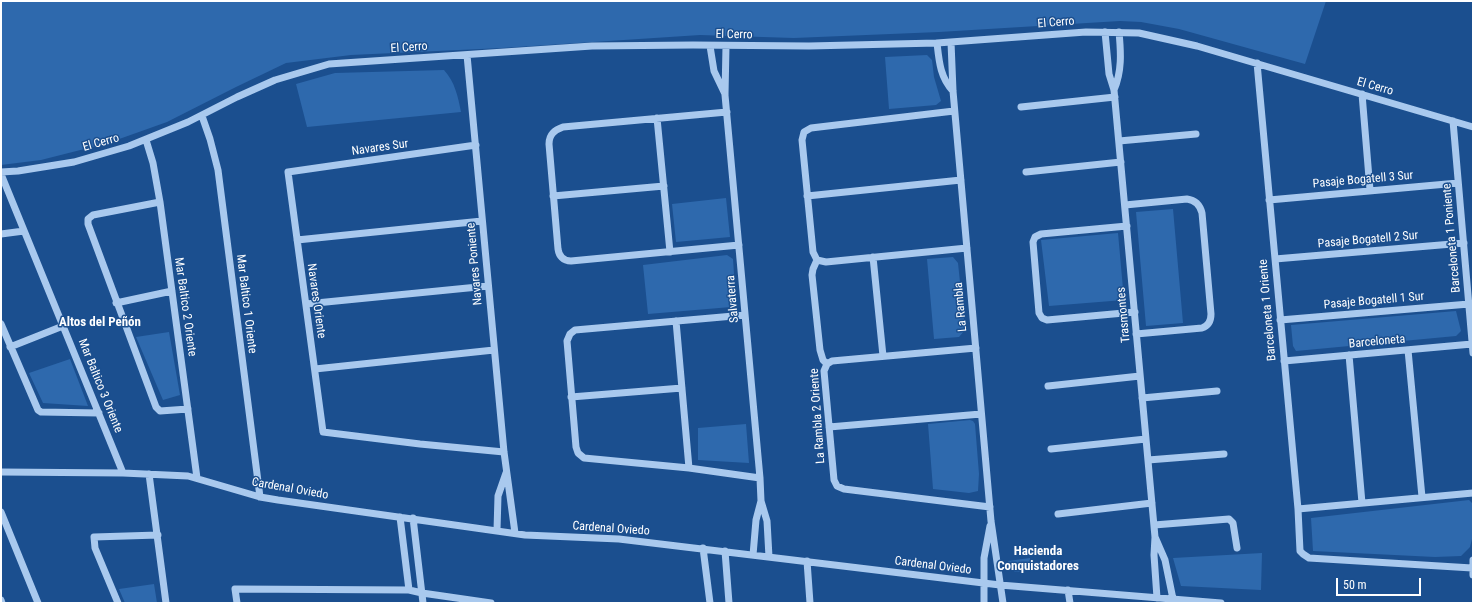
<!DOCTYPE html>
<html>
<head>
<meta charset="utf-8">
<style>
	body { margin:0 }
	#map { position:relative; width:1474px; height:604px; overflow:hidden; background:#1b4f8f; font-family:"Roboto Condensed",sans-serif }
	canvas { display:block }
	.frame { position:absolute; inset:0; border:2px solid #fff; pointer-events:none }
	.scale { position:absolute; left:1336px; top:578px; width:85px; height:18px; box-sizing:border-box; border:2px solid #fff; border-top:0; padding-left:5px; font-size:12px; line-height:14px; white-space:nowrap; color:#fff; -webkit-text-stroke:3px #1b4f8f; paint-order:stroke }
</style>
</head>
<body>
<div id="map">
<canvas width="1474" height="604"></canvas>
<div class="frame"></div>
<div class="scale">50 m</div>
</div>
<script>
const ctx = document.querySelector('canvas').getContext('2d');
ctx.lineJoin = 'round';
function fillPath(path, color) { ctx.fillStyle = color; ctx.fill(path, 'evenodd'); }
function stroke(path, color, width, dash) { ctx.strokeStyle = color; ctx.lineWidth = width; ctx.lineCap = dash ? 'butt' : 'round'; ctx.setLineDash(dash || []); ctx.stroke(path); }
function label(font, color, halo, rows, align = 'center') {
  ctx.font = font + ' "Roboto Condensed",sans-serif'; ctx.lineWidth = 3; ctx.setLineDash([]); ctx.textBaseline = 'middle'; ctx.strokeStyle = halo; ctx.fillStyle = color; for (const [text, x, y, turn = 0] of rows) {
    ctx.save(); ctx.translate(x, y); ctx.rotate((+turn || 0) * Math.PI / 180); ctx.textAlign = isNaN(turn) ? turn : align; if (halo) ctx.strokeText(text, 0, 0); ctx.fillText(text, 0, 0); ctx.restore();
  }
}
const green = new Path2D(`
	M1 1H1326L1305 64 1179 29 1141 22 1120 21 939 32 794 38 700 35 502 48 351 55 286 63 236 87 167 122 108 143 41 160 1 165Z
	M927 55 932 60 934 77 941 101 936 105 889 109 885 57Z
	M444 70C455 82 458 97 461 112L307 127 296 84 335 73Z
	M726 198 730 237 676 242 672 204Z
	M1173 209 1183 323 1146 326 1136 212Z
	M1118 233 1124 300 1049 306 1041 240Z
	M727 255 733 259 736 304 731 307 648 314 643 265Z
	M953 257 958 263 965 330 959 337 934 339 927 259Z
	M1456 311 1461 331 1456 336 1296 351 1293 346 1291 325Z
	M169 332 180 395 163 400 136 337Z
	M70 359 88 406 43 403 29 373Z
	M970 420 973 421 975 424 979 474 978 491 969 493 933 489 928 424Z
	M746 424 749 463 698 460V428Z
	M1469 500 1473 504V535L1470 547 1461 556 1435 557 1313 551 1311 518Z
	M1262 553 1261 590 1181 586 1173 558Z
	M1030 558 1031 570 1015 572 1008 567V561Z
	M154 584 157 603H125L119 589Z`);
const minor = new Path2D(`
	M1105 32 1109 74 1114 90 1155 537 1154 555 1157 598
	M951 42 953 91 991 521 1003 603
	M937 43C939 61 940 77 953 91
	M710 46 714 71 725 94
	M726 46 725 95 760 478 761 501 767 521 769 557
	M467 55 504 452 515 533
	M1257 63 1298 509 1300 551 1303 554 1309 558 1472 568
	M1114 90C1122 71 1121 53 1119 32
	M1362 94 1370 190
	M1021 107 1115 97
	M954 111 811 128 804 132 802 140 813 252 817 260 826 262 967 248
	M727 112 563 127C555 130 549 134 549 144L558 249C559 256 563 261 571 261L739 245
	M202 116 210 139 218 170 260 497
	M657 118 670 252
	M1453 121 1473 353
	M146 140 153 163 160 202 197 478
	M1119 141 1196 134
	M476 145 288 172 323 432 420 444 504 452
	M1 172 18 171 74 162 129 146 188 122 237 97 275 80 329 64 592 46 693 45 809 46 937 43 1086 32 1139 33 1197 46 1473 127
	M1026 172 1121 162
	M1 174 123 473
	M553 196 664 186
	M807 196 961 180
	M1269 200 1458 183
	M160 202 93 215 88 219V224L156 407 160 411 188 409
	M1125 205 1187 199C1195 200 1200 205 1202 213L1211 314C1211 322 1208 326 1202 328L1136 334
	M1127 226 1041 234 1035 237 1033 242 1039 313 1042 318 1047 320 1135 312
	M1 234 24 231
	M297 240 482 221
	M873 257 883 356
	M1275 259 1464 243
	M817 260 813 269 812 275 820 350 823 360 827 364
	M116 303 172 291
	M306 304 488 286
	M745 315 575 330 570 334 567 341 576 447 578 453 584 458 689 468 760 478
	M1280 320 1469 304
	M676 321 689 468
	M1 324 38 410 41 412 99 413
	M10 347 63 326
	M1408 350 1422 497
	M1349 355 1362 503
	M1284 361 1472 344
	M827 364 824 371 834 480 837 486 844 489 990 507
	M827 364 832 361 976 348
	M315 369 494 350
	M1048 386 1140 376
	M571 397 682 388
	M1142 398 1217 391
	M829 427 981 414
	M1051 449 1146 439
	M1148 460 1224 454
	M1 472 123 473 188 476 260 497 278 500 525 535 619 539 1000 585 1221 603
	M149 474 166 603
	M1298 509 1473 493
	M1 512 38 603
	M1058 514 1152 503
	M400 517 409 590
	M413 518 423 603
	M1154 525 1229 519 1233 523 1237 548
	M497 530 498 496 506 473
	M1155 537 1165 560 1173 599
	M703 548 710 603
	M725 551 729 603
	M753 555 756 520 761 501
	M1473 560V575
	M807 561 810 603
	M1068 590 1070 603
	M1 600 2 603
	M118 603 95 548 94 537 158 535
	M237 603 235 589 409 590 422 593 491 603
	M984 603V558L990 526`);
const streetNames = [
	["El Cerro",1056,23,-5],
	["El Cerro",734,35,1],
	["El Cerro",409,48,-4],
	["El Cerro",1375,87,16],
	["El Cerro",101,143,-16],
	["Navares Sur",380,148,-8],
	["Pasaje Bogatell 3 Sur",1363,180,-5],
	["Barceloneta 1 Poniente",1452,238,-95],
	["Pasaje Bogatell 2 Sur",1368,240,-5],
	["Navares Poniente",475,264,-95],
	["Salvaterra",733,299,-95],
	["Navares Oriente",316,301,82],
	["Pasaje Bogatell 1 Sur",1374,301,-5],
	["Mar Baltico 1 Oriente",246,304,83],
	["Mar Baltico 2 Oriente",185,307,82],
	["La Rambla",961,307,-95],
	["Barceloneta 1 Oriente",1268,310,-95],
	["Trasmontes",1124,315,-95],
	["Barceloneta",1377,342,-5],
	["Mar Baltico 3 Oriente",100,386,68],
	["La Rambla 2 Oriente",818,416,-94],
	["Cardenal Oviedo",290,489,10],
	["Cardenal Oviedo",611,529,4],
	["Cardenal Oviedo",933,566,7]
];
const neighbourhoodNames = [
	["Altos del Peñón",100,323],
	["Hacienda",1038,552],
	["Conquistadores",1038,567]
];
fillPath(green, '#2e69ad');
stroke(minor, '#a9c9ee', 7);
label('12px', '#fff', '#1b4f8f', streetNames);
label('bold 13px', '#fff', '#1b4f8f', neighbourhoodNames);
</script>
</body>
</html>
